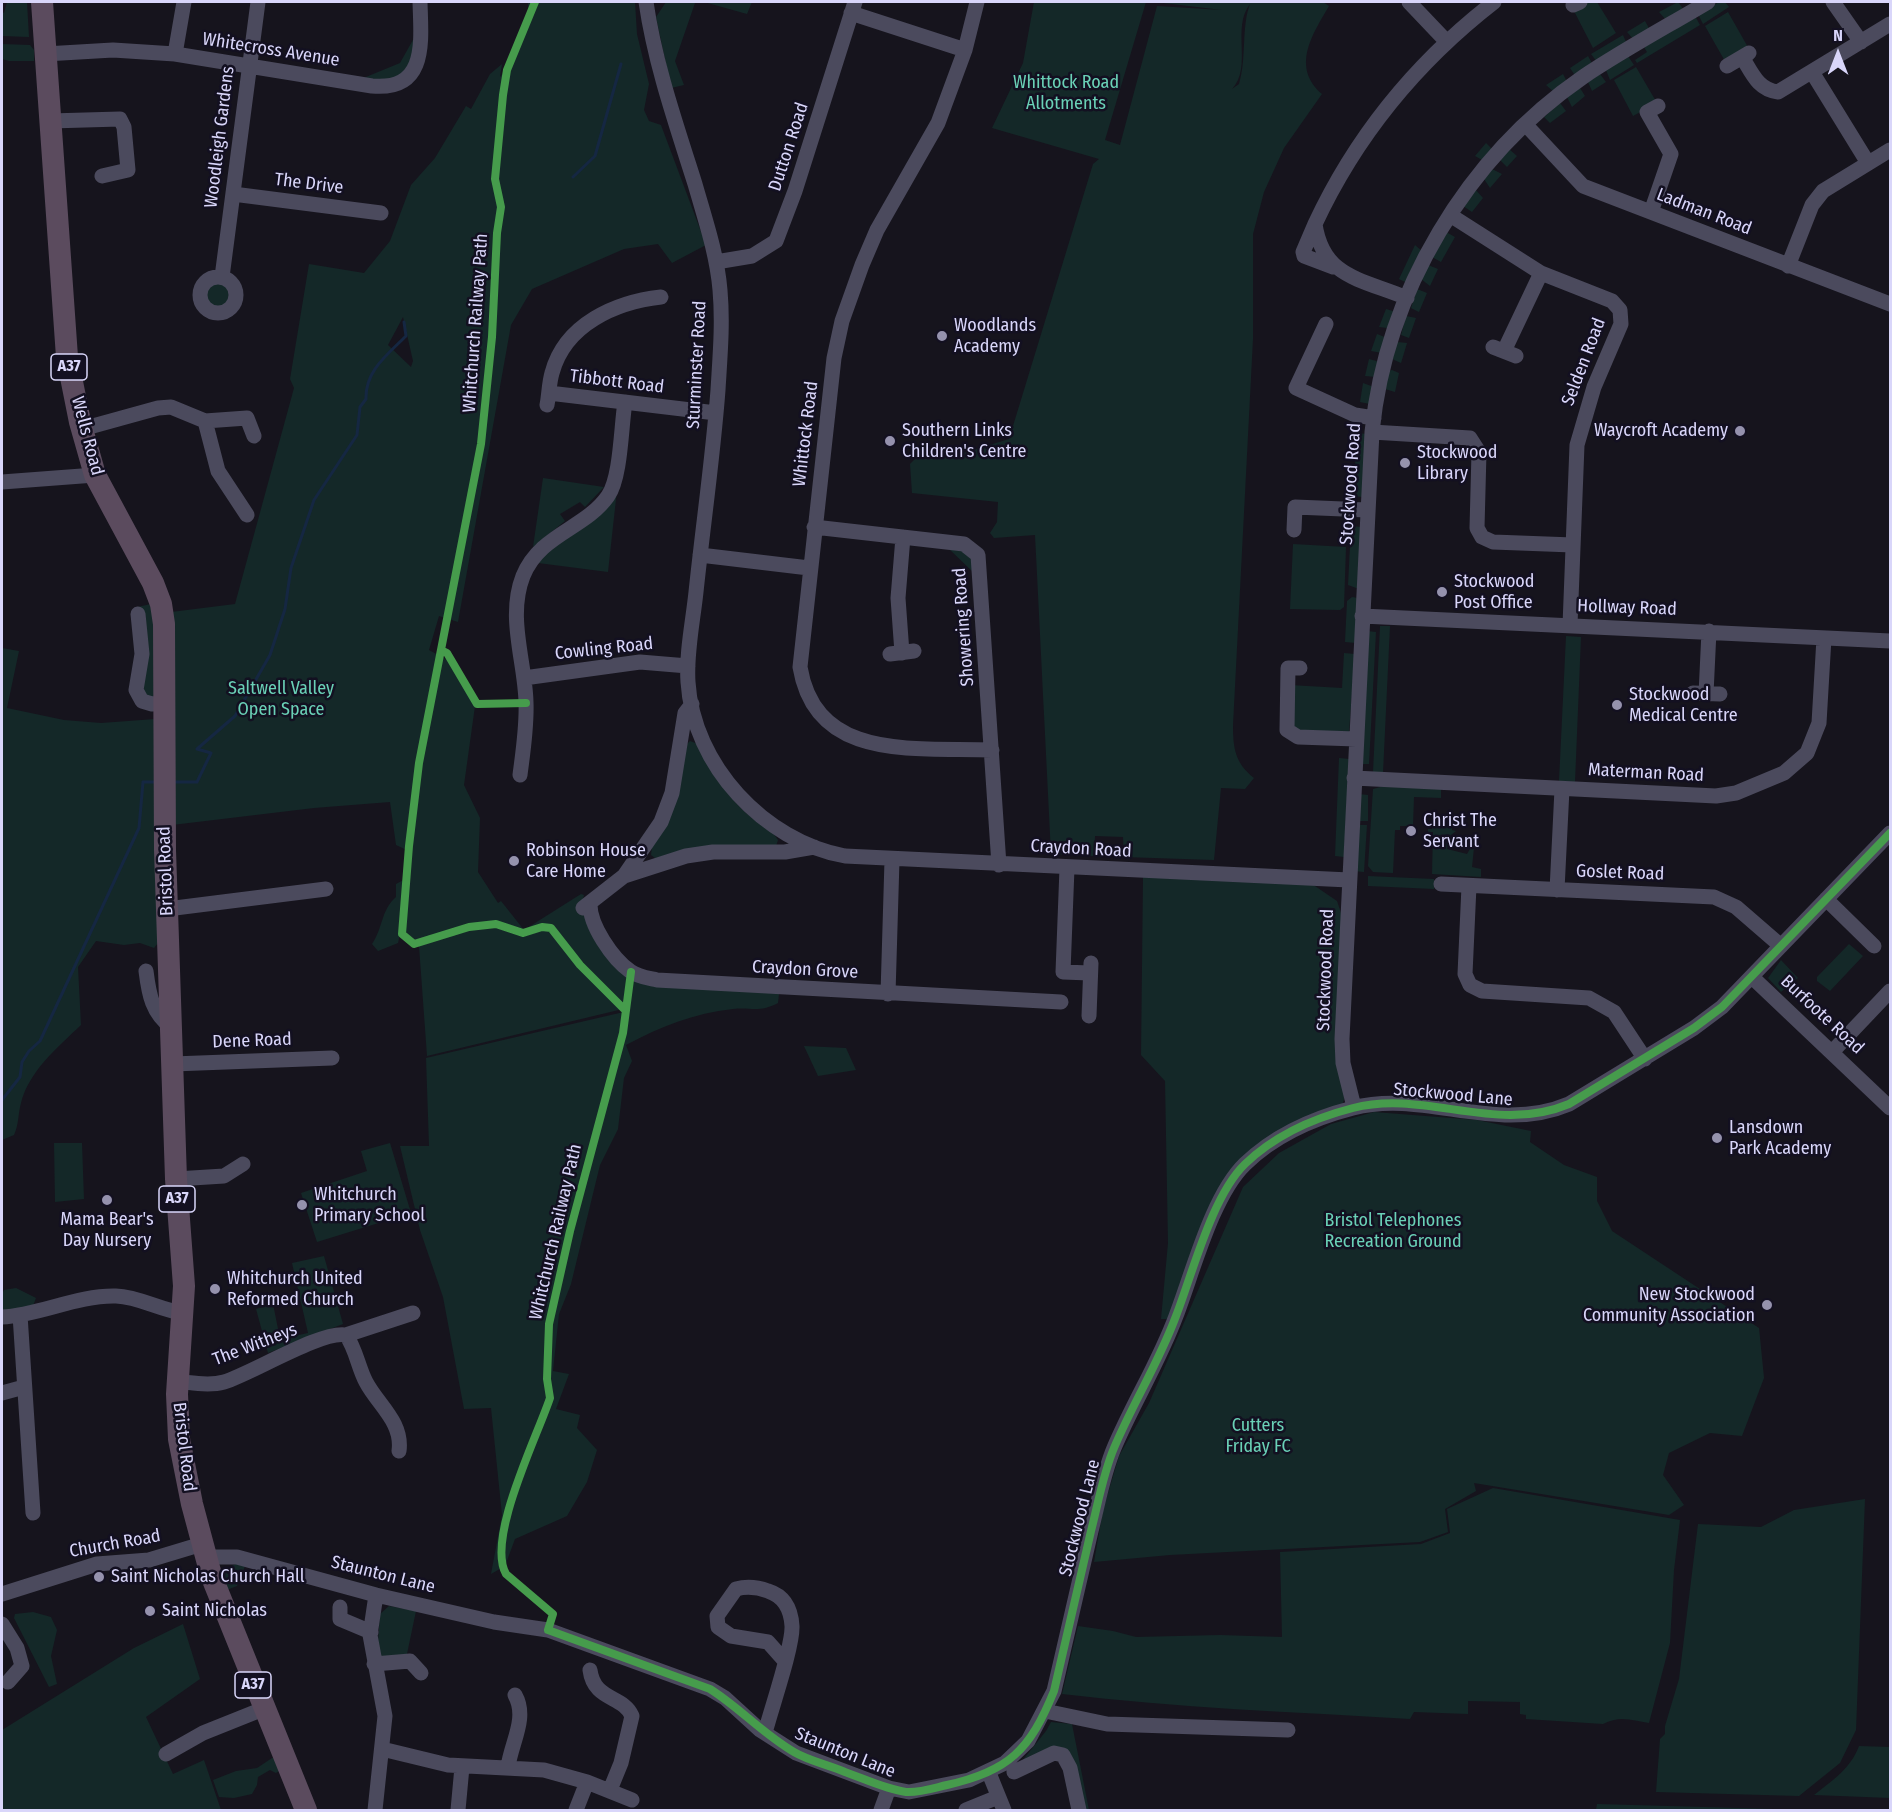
<!DOCTYPE html>
<html>
<head>
<meta charset="utf-8">
<style>
	body { margin:0 }
	#map { position:relative; width:1892px; height:1812px; overflow:hidden; background:#16141d; font-family:"Fira Sans Condensed",sans-serif }
	canvas { display:block }
	.frame { position:absolute; inset:0; border:3px solid #d9d6fa; pointer-events:none }
	.north { position:absolute; left:1808px; top:24px; width:60px; height:60px; -webkit-text-stroke:4px #131021; paint-order:stroke; rotate:0deg; font-size:16px; font-weight:700; line-height:24px; text-align:center; color:#d9d6fa }
	.north::after { content:''; display:block; margin:auto; width:21px; height:27px; background:#d9d6fa; clip-path:polygon(50% 0,100% 100%,50% 72%,0 100%) }
</style>
</head>
<body>
<div id="map">
<canvas width="1892" height="1812"></canvas>
<div class="frame"></div>
<div class="north">N</div>
</div>
<script>
const ctx = document.querySelector('canvas').getContext('2d');
ctx.lineJoin = 'round';
function fillPath(path, color) { ctx.fillStyle = color; ctx.fill(path, 'evenodd'); }
function stroke(path, color, width, dash) { ctx.strokeStyle = color; ctx.lineWidth = width; ctx.lineCap = dash ? 'butt' : 'round'; ctx.setLineDash(dash || []); ctx.stroke(path); }
function label(font, color, halo, rows, align = 'center') {
  ctx.font = font + ' "Fira Sans Condensed",sans-serif'; ctx.lineWidth = 5; ctx.setLineDash([]); ctx.textBaseline = 'middle'; ctx.strokeStyle = halo; ctx.fillStyle = color; for (const [text, x, y, turn = 0] of rows) {
    ctx.save(); ctx.translate(x, y); ctx.rotate((+turn || 0) * Math.PI / 180); ctx.textAlign = isNaN(turn) ? turn : align; if (halo) ctx.strokeText(text, 0, 0); ctx.fillText(text, 0, 0); ctx.restore();
  }
}
const green = new Path2D(`
	M7 2H27L29 37 2 36V12L4 13Z
	M528 2H635L637 34 649 84 644 110 649 121 661 125 706 245 672 263 658 244 624 249 532 289 511 325 458 622 439 616 429 650 447 660 475 706 464 785 480 818 478 872 498 903 501 901 524 930 581 894 584 895 582 904 631 980 627 1008 427 1056 419 946 406 932 400 933 398 943 378 951 372 944C383 928 381 910 396 897V884L409 877 411 852 396 845 390 802 314 808 172 825 171 612 235 604 294 388 290 379 309 264 364 273 390 241 411 185 435 158 466 106 471 109 490 74 502 64 500 77 515 58 528 25ZM403 317 413 361 411 367 388 345Z
	M666 2 695 3 675 61 684 85 671 88 656 17Z
	M704 2H752L747 14Z
	M1034 2H1146L1105 140 1120 145 1157 6 1222 10 1155 2H1323L1329 6C1312 35 1291 67 1322 94L1284 148 1264 192 1253 234V339L1233 725C1233 748 1235 763 1254 778L1245 789 1221 788 1214 860 1124 857 1123 837 1095 836 1094 856 1051 854 1035 535 994 538 990 533 997 522 998 502 912 493 910 464 918 456 960 454 1009 439 1093 164 1099 159 992 128 1023 63ZM1250 4C1241 28 1247 58 1239 84L1232 89C1253 67 1231 28 1250 4Z
	M1589 2H1597L1616 33 1593 48 1574 11Z
	M1678 2 1684 10 1666 20 1659 12Z
	M1719 2H1725L1729 7 1703 24 1698 14Z
	M1728 12 1749 49 1726 63 1705 26Z
	M1695 16 1700 25 1637 63 1635 60 1647 52 1644 47Z
	M1645 21 1650 30 1634 40 1627 32Z
	M1623 35 1627 44 1597 62 1591 54Z
	M414 38 412 61 396 80 361 79 400 63Z
	M2 44 30 45 34 50V61H9L2 59Z
	M1588 56 1593 65 1576 77 1570 68Z
	M1628 56 1634 65 1610 80 1606 70Z
	M1636 67 1657 103 1633 116 1614 80Z
	M1563 74 1567 82 1554 92 1546 85Z
	M1600 74 1606 82 1592 91 1588 82Z
	M1580 88 1585 96 1572 107 1567 97Z
	M1560 103 1566 111 1550 123 1544 117Z
	M1486 143 1494 151 1484 161 1475 156Z
	M1509 149 1517 156 1507 167 1500 160Z
	M1492 169 1502 174 1490 188 1484 179Z
	M1475 189 1483 198 1472 212 1463 206Z
	M1446 232 1455 237 1441 262 1432 257Z
	M1415 245 1423 252 1407 283 1399 279Z
	M1428 265 1438 269 1430 286 1421 279Z
	M205 294a13 13 0 1 1 26 0a13 13 0 1 1-26 0Z
	M1417 289 1427 293 1419 312 1411 308Z
	M1386 309 1396 312 1387 328 1379 327Z
	M1406 316 1416 318 1409 338 1401 335Z
	M1377 334 1387 338 1382 353 1371 351Z
	M1397 342 1407 343 1401 363 1392 359Z
	M1369 359 1380 362 1376 377 1365 376Z
	M1392 370 1399 373 1395 392 1385 389 1389 371Z
	M1363 383 1374 387 1370 404 1360 402Z
	M1357 433 1367 434 1363 497 1353 496Z
	M543 478 604 487 585 507 580 502 560 514 565 521 533 547Z
	M617 490 608 572 538 563 546 553Z
	M1351 526 1361 527 1359 589 1348 585Z
	M1293 544 1346 547 1344 607 1340 610 1290 609Z
	M947 547 962 549 972 557 975 574Z
	M1352 597 1358 598 1356 643 1345 642 1347 601Z
	M151 604 157 640 158 697 144 698 137 607Z
	M1380 626H1390L1383 773 1373 772Z
	M1367 631 1376 632 1369 764H1360Z
	M1566 636 1581 637 1575 782 1559 781Z
	M2 648 19 651 7 708 64 720 101 723 155 719 158 943 154 948 140 943 124 945 96 941 78 967 81 1025C58 1047 29 1071 21 1103 18 1114 19 1124 14 1135L2 1140Z
	M1344 653 1355 654 1349 732 1293 730 1290 685 1342 688Z
	M690 741 698 744C709 769 724 791 743 810 754 821 771 827 778 840L776 846 655 858 651 855 652 847 686 745Z
	M1339 758 1349 759 1344 857 1335 856Z
	M1384 786H1441V798L1414 797 1413 826H1400V830H1395L1393 873 1373 872 1368 866 1373 789Z
	M1358 794 1368 795V821H1357Z
	M1432 823 1452 824V830L1456 831 1451 835 1447 849 1467 854 1471 847H1474L1472 867 1481 869V877L1432 874 1433 832H1428V829H1432Z
	M1357 825H1367L1364 872 1354 871Z
	M1368 876 1434 879V889L1368 886Z
	M1143 877 1312 884 1337 901 1342 916 1345 1096 1342 1106 1240 1159 1170 1319H1161L1168 1243 1165 1081 1141 1055Z
	M1849 944 1863 956 1830 991 1817 981V977Z
	M1781 960 1798 978 1781 992 1768 978Z
	M633 980 770 991 779 994 778 1003C759 1013 752 1007 733 1009 694 1013 660 1027 626 1045L632 1061 624 1078 618 1129 600 1165 571 1284 559 1314 553 1371 569 1374 556 1409 580 1415 577 1428 597 1450 587 1482 567 1516 515 1539 505 1566 491 1574 502 1515 491 1408 464 1409 443 1297 420 1230 400 1146H429L426 1058 628 1011Z
	M804 1046 846 1048 856 1070 818 1076Z
	M1374 1112 1477 1120 1531 1131 1530 1142 1564 1165 1597 1177V1201L1612 1231 1759 1328 1764 1378 1742 1436 1710 1433 1669 1453 1663 1475 1684 1505 1669 1515 1474 1483 1476 1491 1445 1509 1448 1532 1420 1542 1170 1555 1094 1562 1103 1510 1119 1456 1149 1403 1243 1187 1279 1153 1331 1124Z
	M54 1143H82L84 1199 55 1202Z
	M390 1143 411 1213 317 1242 301 1193 367 1171 361 1151Z
	M324 1256 343 1324 268 1353 256 1309 273 1304 280 1339 308 1333 292 1263Z
	M16 1288 36 1298 33 1306 2 1314V1294L4 1290Z
	M1493 1488 1680 1520 1674 1570 1670 1643 1649 1723C1633 1720 1619 1715 1603 1724L1526 1719V1715L1520 1714V1702L1468 1701V1714L1414 1712 1410 1719C1294 1712 1178 1708 1062 1694L1078 1626 1113 1631 1136 1637 1220 1635 1282 1637 1280 1552 1421 1544 1450 1533 1447 1509Z
	M1865 1499 1856 1730 1840 1763 1799 1796 1656 1792 1660 1739 1665 1734V1726L1679 1679 1698 1524 1761 1527 1794 1510Z
	M236 1564 245 1566 237 1586 224 1591 223 1576 227 1568Z
	M389 1606 416 1611 407 1654 384 1660 377 1655 380 1614Z
	M33 1612 51 1617 57 1630 51 1656 57 1684 49 1687 14 1618 15 1614Z
	M183 1624 200 1679 146 1717 173 1774 204 1760 221 1810H2V1730L134 1648Z
	M1051 1722 1072 1724 1089 1810H1082L1071 1760 1022 1761 1046 1731Z
	M1859 1746 1890 1747V1798L1814 1795C1833 1780 1851 1768 1859 1746Z
	M272 1758H275L279 1771 276 1773 270 1770 258 1777 257 1785 252 1794 234 1798 219 1797 213 1780 236 1771 257 1768Z
	M1597 1804 1775 1809 1596 1810Z`);
const stream = new Path2D(`
	M573 177 595 156 621 64
	M172 782H197L211 753 197 749 235 716 270 655 285 609 291 568 314 500 357 435 360 407 366 399C365 371 387 355 406 336L404 322
	M2 1100 20 1077 22 1062 29 1051 40 1041 139 828 143 782H157`);
const minor = new Path2D(`
	M646 2C655 64 676 124 695 184 705 219 717 254 720 290 723 324 720 356 718 390 713 457 703 525 696 592 693 621 686 653 688 682 693 765 764 841 845 856L1349 880
	M977 2 965 50 938 123 877 230 862 265 842 321 834 358 800 667C816 763 917 747 992 750
	M1409 2 1447 42
	M1833 2 1861 42
	M1573 5 1580 2
	M851 13 965 50
	M45 54 113 50 175 54 372 86C428 91 421 41 420 2
	M175 54 184 2
	M1742 57C1752 73 1758 90 1778 92L1890 24
	M1727 66 1749 53
	M1812 72 1868 163
	M50 121 120 119 124 127 128 170 102 176
	M1526 125 1583 186 1890 304
	M233 194 381 213
	M1651 212 1671 154 1647 112 1658 106
	M1450 215 1541 273 1612 301 1620 310 1621 324 1594 387 1577 445 1570 625
	M1315 224 1303 252 1304 256 1333 267
	M716 262 752 256 776 241 795 191 855 2
	M1788 266 1812 205 1823 191 1890 150
	M222 277 258 2
	M200 295a18 18 0 1 1 36 0a18 18 0 1 1-36 0Z
	M1407 298C1362 279 1323 278 1315 224 1356 136 1418 61 1494 2
	M1326 324 1296 388 1355 415 1374 418
	M1493 347 1516 356
	M1504 351 1541 273
	M549 393 716 413
	M547 405C549 395 549 383 552 373 565 324 616 302 661 297
	M205 421 247 418 254 436
	M82 429 158 408 171 407 205 421 218 471 247 515
	M1372 432 1470 438 1479 452 1477 528 1482 537 1493 542 1573 545
	M2 482 95 475
	M814 527 964 544 978 555 999 865
	M1294 530 1295 507 1367 510
	M700 555 809 568
	M138 614 142 654 136 690 142 701 152 704 165 703
	M1362 616 1890 641
	M902 653 898 598 903 537
	M890 654 914 651
	M1300 668H1288L1287 730 1298 737 1356 739
	M524 678 640 662 688 666
	M1693 693 1720 694
	M1706 694 1709 631
	M520 775C523 751 527 727 526 702 525 661 507 617 523 576 540 534 585 529 608 496 621 477 621 427 625 402
	M1354 778 1716 796 1736 793 1784 773 1807 753 1819 723 1824 638
	M1067 868 1063 972 1090 973
	M624 876 661 822 672 793 685 713 692 704
	M1441 884 1714 897 1736 907 1781 946
	M1469 886 1465 974 1470 985 1482 991 1589 998 1614 1012 1645 1059
	M1557 890 1562 789
	M1826 899 1874 946
	M590 903C589 925 613 959 630 971 638 977 648 978 657 980L1061 1002
	M583 908 624 876 686 856 713 852H785L814 847
	M167 909 326 889
	M146 971C149 995 152 1013 172 1028
	M1752 977 1890 1108
	M888 994 892 860
	M1089 1016 1091 963
	M1833 1051 1890 991
	M173 1064 332 1058
	M1354 1107 1343 1063 1342 1039 1372 432C1386 292 1467 157 1583 77 1623 50 1666 27 1708 2
	M176 1179 224 1176 243 1164
	M20 1315 33 1513
	M2 1317C40 1315 77 1295 116 1296 140 1297 160 1310 183 1313
	M346 1335 413 1313
	M178 1381C192 1383 210 1386 224 1382 251 1374 322 1330 346 1335 356 1349 358 1367 366 1382 378 1405 403 1422 399 1451
	M2 1393 24 1387
	M206 1557H237L376 1595 494 1622 548 1630 710 1689 725 1698 760 1730 796 1753 889 1788 909 1792 969 1780 1005 1763 1028 1741 1054 1691C1066 1638 1078 1585 1091 1531 1098 1504 1103 1474 1114 1448 1133 1403 1159 1362 1176 1316 1193 1272 1212 1196 1245 1164 1275 1135 1314 1118 1353 1108 1425 1089 1496 1135 1569 1104L1694 1028 1722 1007 1890 833
	M2 1594 97 1564 149 1560 202 1544
	M340 1607V1619L371 1632
	M2 1624 17 1648 22 1666 8 1682
	M374 1664 410 1661 421 1673
	M590 1670C594 1701 623 1695 632 1716L621 1763 610 1790
	M1045 1711 1107 1724 1288 1730
	M765 1733C771 1709 793 1647 792 1626 791 1609 784 1596 768 1591 757 1587 747 1586 736 1589L717 1616 718 1627 731 1636 768 1642 784 1660
	M382 1749 448 1765 544 1770 587 1782 632 1800
	M166 1754 203 1733 263 1709
	M508 1767C511 1743 528 1718 515 1695
	M1014 1772 1054 1753 1063 1755 1070 1768 1079 1810
	M989 1773 1004 1810
	M375 1810 385 1716 370 1635 376 1595
	M458 1810 462 1767
	M576 1810 587 1782
	M881 1810 889 1788
	M966 1810 998 1797`);
const highway = new Path2D(`
	M42 2 67 357 80 422 95 475 153 583 161 604 164 624 165 850 176 1179 184 1286 177 1394 179 1439 192 1504 211 1575 306 1810`);
const cycleway = new Path2D(`
	M535 2 507 70 503 95 495 179 501 207 497 233 492 337 481 444 419 763 409 846 402 934 414 944 469 927 496 924 523 933 542 927 551 928 580 965 624 1009
	M441 650 447 653 477 704 526 703
	M631 972 623 1033 570 1231 549 1324 547 1379 550 1398C537 1437 486 1539 506 1574L553 1614 548 1630 710 1689C740 1708 763 1734 794 1752 809 1761 829 1765 845 1772 865 1779 885 1789 906 1792 919 1793 934 1788 947 1785 1009 1771 1030 1750 1054 1691 1066 1638 1078 1585 1091 1531 1098 1504 1103 1474 1114 1448 1133 1403 1159 1362 1176 1316 1193 1272 1212 1196 1245 1164 1275 1135 1314 1118 1353 1108 1425 1089 1496 1135 1569 1104L1694 1028 1722 1007 1890 833`);
const markers = [
	[942,336,6,"#9592ad"],
	[1740,431,6,"#9592ad"],
	[890,441,6,"#9592ad"],
	[1405,463,6,"#9592ad"],
	[1442,592,6,"#9592ad"],
	[1617,705,6,"#9592ad"],
	[1411,831,6,"#9592ad"],
	[514,861,6,"#9592ad"],
	[1717,1138,6,"#9592ad"],
	[107,1200,6,"#9592ad"],
	[302,1205,6,"#9592ad"],
	[215,1289,6,"#9592ad"],
	[1767,1305,6,"#9592ad"],
	[99,1577,6,"#9592ad"],
	[150,1611,6,"#9592ad"]
];
const shields = [
	[69,367,36],
	[177,1199,36],
	[253,1685,36]
];
const shieldNames = [
	["A37",69,367],
	["A37",177,1199],
	["A37",253,1685]
];
const streetNames = [
	["Whitecross Avenue",271,50,9],
	["Woodleigh Gardens",220,137,-83],
	["Dutton Road",789,147,-72],
	["The Drive",309,184,7],
	["Ladman Road",1704,212,21],
	["Whitchurch Railway Path",476,323,-86],
	["Selden Road",1584,362,-69],
	["Sturminster Road",697,365,-87],
	["Tibbott Road",617,382,7],
	["Whittock Road",806,434,-83],
	["Wells Road",87,436,75],
	["Stockwood Road",1351,484,-86],
	["Hollway Road",1627,608,2],
	["Showering Road",964,627,-94],
	["Cowling Road",604,649,-6],
	["Materman Road",1646,773,3],
	["Craydon Road",1081,849,3],
	["Bristol Road",166,871,-92],
	["Goslet Road",1620,873,2],
	["Craydon Grove",805,970,3],
	["Stockwood Road",1326,970,-88],
	["Burfoote Road",1822,1015,43],
	["Dene Road",252,1041,-2],
	["Stockwood Lane",1453,1095,5],
	["Whitchurch Railway Path",556,1232,-77],
	["The Witheys",255,1345,-21],
	["Bristol Road",184,1447,83],
	["Stockwood Lane",1080,1518,-76],
	["Church Road",115,1544,-10],
	["Staunton Lane",383,1575,14],
	["Staunton Lane",845,1753,22]
];
const parkNames = [
	["Whittock Road",1066,83],
	["Allotments",1066,104],
	["Saltwell Valley",281,689],
	["Open Space",281,710],
	["Bristol Telephones",1393,1221],
	["Recreation Ground",1393,1242],
	["Cutters",1258,1426],
	["Friday FC",1258,1447]
];
const poiNames = [
	["Woodlands",954,326],
	["Academy",954,347],
	["Southern Links",902,431],
	["Children's Centre",902,452],
	["Waycroft Academy",1728,431,"right"],
	["Stockwood",1417,453],
	["Library",1417,474],
	["Stockwood",1454,582],
	["Post Office",1454,603],
	["Stockwood",1629,695],
	["Medical Centre",1629,716],
	["Christ The",1423,821],
	["Servant",1423,842],
	["Robinson House",526,851],
	["Care Home",526,872],
	["Lansdown",1729,1128],
	["Park Academy",1729,1149],
	["Whitchurch",314,1195],
	["Primary School",314,1216],
	["Mama Bear's",107,1220,"center"],
	["Day Nursery",107,1241,"center"],
	["Whitchurch United",227,1279],
	["Reformed Church",227,1300],
	["New Stockwood",1755,1295,"right"],
	["Community Association",1755,1316,"right"],
	["Saint Nicholas Church Hall",111,1577],
	["Saint Nicholas",162,1611]
];
fillPath(green, '#142828');
stroke(stream, '#152742', 3);
stroke(minor, '#4b4a5d', 15);
stroke(highway, '#5b4b5e', 22);
stroke(cycleway, '#469c4c', 8);
for (const [x, y, r, color] of markers) { const dot = new Path2D(); dot.arc(x, y, r, 0, 2 * Math.PI); ctx.fillStyle = color; ctx.fill(dot); stroke(dot, '#131021', 2); }
for (const [x, y, w] of shields) { const box = new Path2D(); box.roundRect(x - w / 2, y - 13, w, 26, 4.5); ctx.fillStyle = '#131021'; ctx.fill(box); stroke(box, '#d9d6fa', 1.5); }
label('bold 16px', '#d9d6fa', null, shieldNames);
label('18px', '#d9d6fa', '#131021', streetNames);
label('18px', '#6ad1b7', '#131021', parkNames);
label('18px', '#d9d6fa', '#131021', poiNames, 'left');
</script>
</body>
</html>
